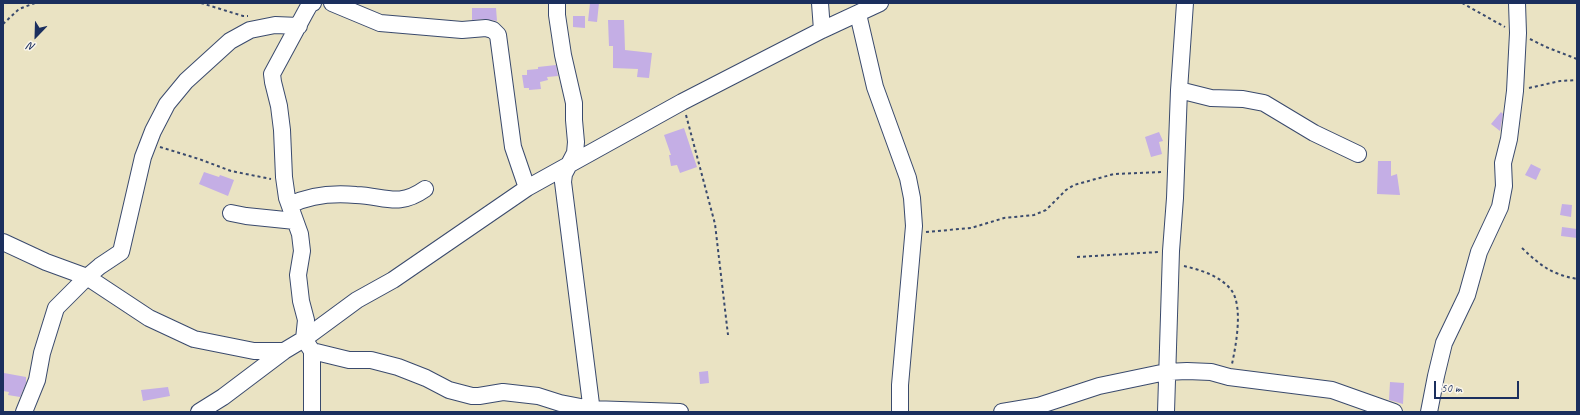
<!DOCTYPE html>
<html>
<head>
<meta charset="utf-8">
<style>
	body { margin:0 }
	#map { position:relative; width:1580px; height:415px; overflow:hidden; background:#eae3c3; font-family:Caveat,sans-serif }
	canvas { display:block }
	.frame { position:absolute; inset:0; border:4px solid #1b2f5e; pointer-events:none }
	.north { position:absolute; left:16px; top:16px; width:40px; height:40px; -webkit-text-stroke:3px #fbf7ec; paint-order:stroke; rotate:203deg; font-size:11px; font-weight:700; line-height:16px; text-align:center; color:#1b2f5e }
	.north::after { content:''; display:block; margin:auto; width:14px; height:18px; background:#1b2f5e; clip-path:polygon(50% 0,100% 100%,50% 72%,0 100%) }
	.scale { position:absolute; left:1434px; top:381px; width:85px; height:18px; box-sizing:border-box; border:2px solid #1b2f5e; border-top:0; padding-left:5px; font-size:12px; line-height:14px; white-space:nowrap; color:#1b2f5e; -webkit-text-stroke:3px #fbf7ec; paint-order:stroke }
</style>
</head>
<body>
<div id="map">
<canvas width="1580" height="415"></canvas>
<div class="frame"></div>
<div class="north">N</div>
<div class="scale">50 m</div>
</div>
<script>
const ctx = document.querySelector('canvas').getContext('2d');
ctx.lineJoin = 'round';
function fillPath(path, color) { ctx.fillStyle = color; ctx.fill(path, 'evenodd'); }
function stroke(path, color, width, dash) { ctx.strokeStyle = color; ctx.lineWidth = width; ctx.lineCap = dash ? 'butt' : 'round'; ctx.setLineDash(dash || []); ctx.stroke(path); }
const building = new Path2D(`
	M590 3H599L597 22 588 21Z
	M472 8H496L497 21 485 19 472 20Z
	M573 16H585V28L573 27Z
	M608 20H624L625 50 652 53 649 78 637 77 638 69 613 68V46H609Z
	M556 65 558 76 547 77 548 80 540 82 541 89 529 90V88H524L522 75H527V70L538 69V67Z
	M1501 112 1503 114 1500 131 1491 124Z
	M684 128 697 167 680 173 677 165 671 166 669 155H671L664 135Z
	M1159 132 1163 141 1159 142 1162 154 1151 157 1145 137Z
	M1378 161H1391V176L1397 174 1400 195 1377 194Z
	M1531 164 1541 169 1536 180 1525 175Z
	M204 172 219 177 220 175 234 180 228 196 199 184Z
	M1562 204 1572 205 1571 217 1560 215Z
	M1562 227 1577 229V238L1561 236Z
	M708 371 709 383 700 384 699 372Z
	M4 373 26 377V383L20 397 8 395 9 392 3 391Z
	M1390 382 1404 383 1403 404 1389 400Z
	M168 387 170 396 143 401 141 390Z`);
const path = new Path2D(`
	M201 3 243 16H248
	M1462 3 1505 27
	M3 24 19 9 35 3
	M1530 39 1546 47 1577 59
	M1529 88 1560 81 1577 80
	M686 115 715 224 728 335
	M160 147 199 159 231 171 271 179
	M926 232 971 228 1004 218 1034 215 1046 210 1066 190 1074 185 1114 174 1163 172
	M1522 248C1541 266 1551 274 1577 279
	M1077 257 1158 252
	M1184 266C1201 270 1221 276 1232 291 1243 308 1236 345 1232 364`);
const minor = new Path2D(`
	M332 3 380 23 462 30 486 28 493 30 498 35 513 147 527 188
	M557 3V15L563 55 574 103V120L576 142 575 153 564 174 563 182 592 412
	M820 3 822 30
	M858 14 875 87 908 178 912 198 914 226 900 385V412
	M1179 90 1211 98 1243 99 1264 103 1314 133 1358 154
	M290 205C310 195 334 193 356 195 385 196 398 208 425 189
	M231 213 246 216 295 221
	M3 242 46 262 87 277 149 318 194 339 254 351H284
	M312 351 349 360H371L398 367 426 378 449 390 472 396H479L503 392 538 396 560 403 591 409 680 412
	M24 412 37 380 42 353 56 308 87 277 100 266 121 252 143 157 153 131 167 104 186 81 230 41 250 30 275 25 299 26
	M199 412 223 397 284 351 304 339 357 300 393 280 527 188 682 102 822 30 880 3
	M312 412V351L304 339 306 320 301 301 298 275 302 251 300 234 287 198 284 177 282 130 279 106 273 82 272 74 305 13 310 4 313 3
	M1002 412 1038 406 1099 386 1166 372 1187 371 1211 372 1229 377 1332 390 1394 412
	M1166 412 1171 251 1175 198 1179 90 1185 3
	M1429 412 1436 376 1444 343 1467 295 1479 252 1500 207 1504 186 1503 163 1509 139 1515 91 1518 33 1517 3`);
fillPath(building, '#c4aee5');
stroke(minor, '#3a4a6d', 18);
stroke(path, '#3a4a6d', 2, [3, 3]);
stroke(minor, '#fff', 16);
</script>
</body>
</html>
